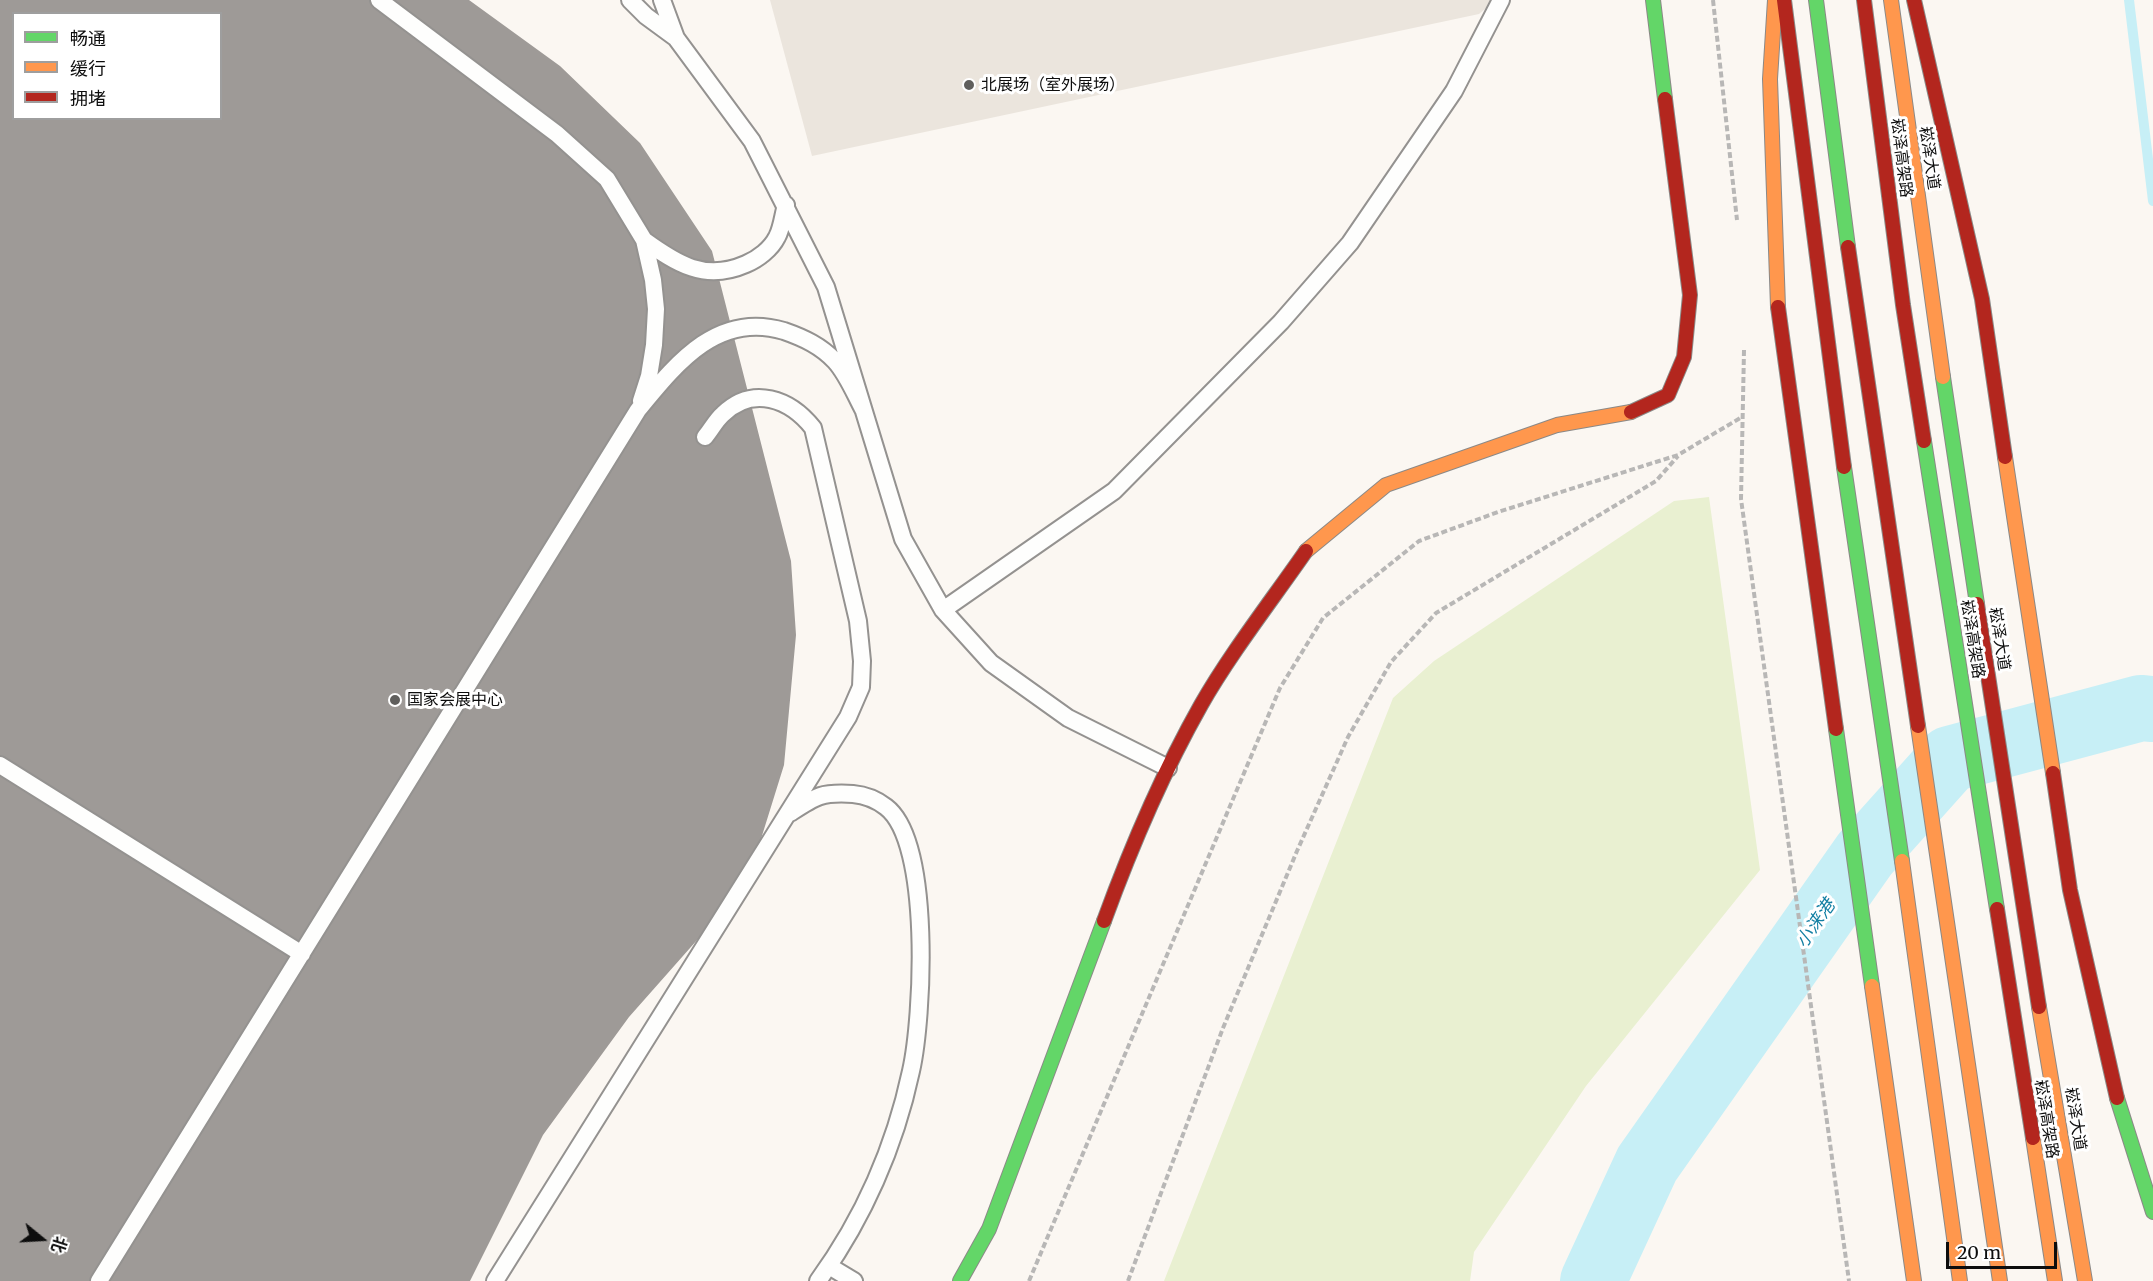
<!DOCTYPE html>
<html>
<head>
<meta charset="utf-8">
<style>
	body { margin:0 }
	#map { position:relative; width:2153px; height:1281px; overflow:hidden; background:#fbf7f2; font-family:Merriweather,"Noto Sans SC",serif }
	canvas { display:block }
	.legend { position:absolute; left:12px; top:12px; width:210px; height:108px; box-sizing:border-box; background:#fff; border:2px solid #9e9e9e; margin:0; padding:8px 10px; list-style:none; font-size:18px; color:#0d0d0d }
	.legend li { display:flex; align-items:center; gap:12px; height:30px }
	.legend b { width:30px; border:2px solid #9e9e9e }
	.north { position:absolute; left:12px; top:1209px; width:60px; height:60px; -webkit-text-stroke:4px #fff; paint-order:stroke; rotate:108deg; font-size:16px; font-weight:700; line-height:24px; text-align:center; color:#0d0d0d }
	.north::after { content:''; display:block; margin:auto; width:21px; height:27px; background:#0d0d0d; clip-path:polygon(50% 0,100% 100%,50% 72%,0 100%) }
	.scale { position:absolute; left:1946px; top:1242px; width:111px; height:27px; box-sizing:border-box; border:3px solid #0d0d0d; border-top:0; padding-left:8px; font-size:18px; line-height:21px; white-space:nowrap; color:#0d0d0d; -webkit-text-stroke:4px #fff; paint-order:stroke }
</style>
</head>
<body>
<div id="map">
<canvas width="2153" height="1281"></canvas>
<ul class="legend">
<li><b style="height:8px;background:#63d668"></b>畅通</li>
<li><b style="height:8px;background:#ff974d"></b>缓行</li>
<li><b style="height:8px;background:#b3261e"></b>拥堵</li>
</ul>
<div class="north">北</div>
<div class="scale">20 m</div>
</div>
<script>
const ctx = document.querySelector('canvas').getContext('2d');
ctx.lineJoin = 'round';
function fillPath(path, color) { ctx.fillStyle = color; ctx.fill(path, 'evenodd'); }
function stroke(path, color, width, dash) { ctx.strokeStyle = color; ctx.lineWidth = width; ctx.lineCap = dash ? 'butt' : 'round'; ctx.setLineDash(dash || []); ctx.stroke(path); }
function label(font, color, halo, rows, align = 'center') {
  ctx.font = font + ' Merriweather,"Noto Sans SC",serif'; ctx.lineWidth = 6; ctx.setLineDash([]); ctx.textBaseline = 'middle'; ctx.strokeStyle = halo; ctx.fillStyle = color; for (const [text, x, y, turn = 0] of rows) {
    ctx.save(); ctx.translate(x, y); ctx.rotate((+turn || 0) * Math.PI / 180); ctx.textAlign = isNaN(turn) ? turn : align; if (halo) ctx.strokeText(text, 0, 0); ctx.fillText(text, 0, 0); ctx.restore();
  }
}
const green = new Path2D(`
	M1709 497 1760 870 1586 1086 1474 1252 1470 1281H1164L1393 698 1434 661 1674 501Z`);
const plaza = new Path2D(`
	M770 0H1496L1479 14 812 156Z`);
const stream = new Path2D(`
	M2129 0 2153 201`);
const river = new Path2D(`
	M1593 1281 1647 1164 1865 854 1950 759 2141 708 2153 709`);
const building = new Path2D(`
	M0 0H469L560 66 640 143 712 251 791 561 796 635 784 765 756 855 713 922 629 1017 543 1135 470 1281H0ZM14 14H220V118H14Z`);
const path = new Path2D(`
	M1713 0 1737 220
	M1744 350 1741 499 1849 1281
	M1029 1281 1280 688 1323 618 1419 541 1498 512 1678 455 1742 417
	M1128 1281 1223 1028 1297 851 1348 737 1391 662 1436 613 1656 481 1678 456`);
const lane = new Path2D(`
	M379 0 557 134 607 179 644 240 653 280 656 309 654 345 649 376 641 401
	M630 0 646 16 676 38
	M662 0 676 38 752 141 826 287 903 539 943 610 991 663 1068 718 1168 768
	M644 240C677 264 705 282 746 264 758 259 771 249 777 237 782 228 783 215 786 205
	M943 610 1114 491 1281 322 1350 243 1454 91 1501 0
	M0 765 302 954
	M790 813C816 796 821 792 853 794 864 795 877 800 886 807 932 842 923 1018 911 1071 895 1146 863 1219 818 1281
	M829 1266 854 1281
	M99 1281 638 410C676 364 717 311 784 331 804 338 821 346 835 361 847 374 855 394 863 409
	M495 1281 848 717 861 687 862 661 858 621 813 428C790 399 753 385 723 414 716 420 711 430 705 437`);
const fast = new Path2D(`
	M1653 0 1665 99
	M1816 0 1848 247
	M1943 377 1977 604
	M1924 441 1997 909
	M1844 467 1902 861
	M1836 729 1872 986
	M2117 1098 2153 1212
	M960 1281 989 1229 1104 921`);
const slow = new Path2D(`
	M1775 0 1770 79 1778 307
	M1891 0 1943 377
	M2005 457 2053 773
	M1306 551 1386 485 1557 425 1631 412
	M1918 726 2000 1281
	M1902 861 1960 1281
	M1872 986 1914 1281
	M2039 1007 2085 1281
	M2033 1138 2055 1281`);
const jam = new Path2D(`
	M1784 0 1844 467
	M1864 0 1903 305 1924 441
	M1914 0 1982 299 2005 457
	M1848 247 1918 726
	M1778 307 1836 729
	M1631 412 1668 395 1684 357 1690 295 1665 99
	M1977 604 2039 1007
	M2053 773 2070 890 2117 1098
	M1997 909 2033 1138
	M1104 921C1131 847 1162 774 1201 705 1230 654 1272 600 1306 551`);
const markers = [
	[969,85,6,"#605f5d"],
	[395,700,6,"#605f5d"]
];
const poiNames = [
	["北展场（室外展场）",981,85],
	["国家会展中心",407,700]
];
const streetNames = [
	["崧泽高架路",1901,158,83],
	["崧泽大道",1929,158,82],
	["崧泽高架路",1972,639,81],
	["崧泽大道",1999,639,81],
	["崧泽高架路",2046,1119,81],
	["崧泽大道",2075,1119,81]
];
const waterNames = [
	["小涞港",1816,924,-55]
];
fillPath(green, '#e9f0d1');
fillPath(plaza, '#ebe5dd');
stroke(stream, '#c7eff6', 10);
stroke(river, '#c7eff6', 66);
fillPath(building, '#9e9a97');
stroke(lane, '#949290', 20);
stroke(fast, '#8b8987', 16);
stroke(slow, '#8b8987', 16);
stroke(jam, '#8b8987', 16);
stroke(path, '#b8b7b6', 4, [6, 3]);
stroke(lane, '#fefefd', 16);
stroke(fast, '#63d668', 14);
stroke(slow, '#ff974d', 14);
stroke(jam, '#b3261e', 14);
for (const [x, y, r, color] of markers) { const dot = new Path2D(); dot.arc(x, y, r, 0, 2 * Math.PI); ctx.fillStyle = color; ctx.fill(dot); stroke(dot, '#fff', 2); }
label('16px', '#0d0d0d', '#fff', poiNames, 'left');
label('16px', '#0d0d0d', '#fff', streetNames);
label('italic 18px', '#137fa3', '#fff', waterNames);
</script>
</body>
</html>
